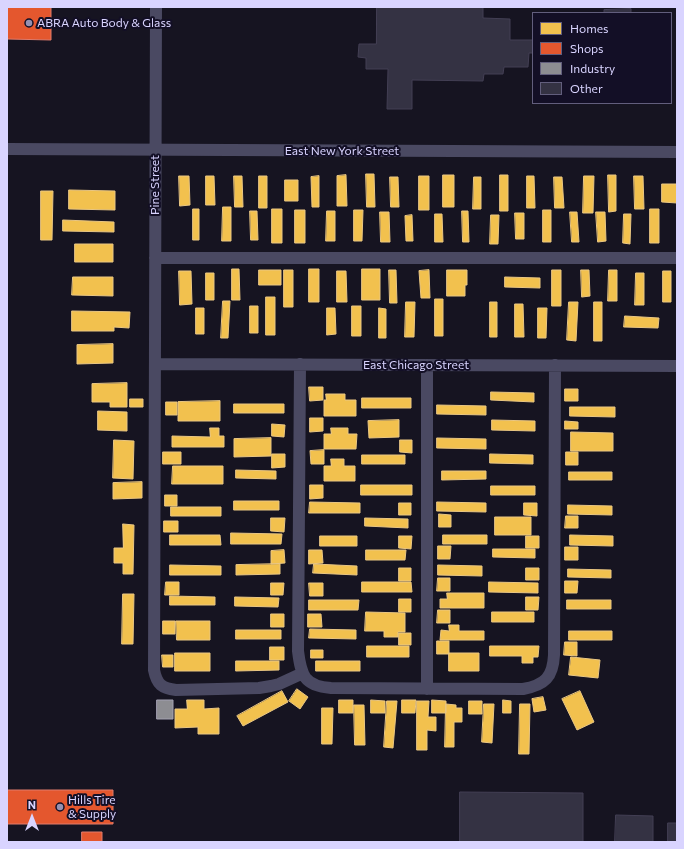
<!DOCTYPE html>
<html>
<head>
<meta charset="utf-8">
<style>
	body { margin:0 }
	#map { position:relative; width:684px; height:849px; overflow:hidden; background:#161421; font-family:Commissioner,sans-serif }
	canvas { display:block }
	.frame { position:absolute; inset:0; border:8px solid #d9d4ff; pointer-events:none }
	.legend { position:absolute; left:532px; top:12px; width:140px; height:92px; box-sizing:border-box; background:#130f26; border:1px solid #625e7d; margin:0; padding:5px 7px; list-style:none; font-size:12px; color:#d9d4ff }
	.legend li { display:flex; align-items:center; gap:8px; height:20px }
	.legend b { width:20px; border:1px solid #625e7d }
	.north { position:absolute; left:12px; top:797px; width:40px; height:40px; -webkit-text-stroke:3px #130f26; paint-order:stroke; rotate:0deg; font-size:11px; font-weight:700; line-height:16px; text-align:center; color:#d9d4ff }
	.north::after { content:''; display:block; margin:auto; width:14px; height:18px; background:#d9d4ff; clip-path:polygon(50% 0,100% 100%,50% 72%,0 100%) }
</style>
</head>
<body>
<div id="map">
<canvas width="684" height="849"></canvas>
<div class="frame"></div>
<ul class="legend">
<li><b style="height:11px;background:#f2c14e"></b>Homes</li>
<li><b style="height:11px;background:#e4572e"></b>Shops</li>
<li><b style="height:11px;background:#8d8d92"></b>Industry</li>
<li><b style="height:11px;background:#343243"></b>Other</li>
</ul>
<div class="north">N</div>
</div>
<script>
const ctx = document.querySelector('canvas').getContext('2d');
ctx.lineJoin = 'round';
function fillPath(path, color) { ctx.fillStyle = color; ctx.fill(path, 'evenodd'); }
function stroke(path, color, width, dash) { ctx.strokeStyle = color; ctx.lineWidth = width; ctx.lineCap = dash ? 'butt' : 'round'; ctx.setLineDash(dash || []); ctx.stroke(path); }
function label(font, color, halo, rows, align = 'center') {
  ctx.font = font + ' Commissioner,sans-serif'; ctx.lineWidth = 4; ctx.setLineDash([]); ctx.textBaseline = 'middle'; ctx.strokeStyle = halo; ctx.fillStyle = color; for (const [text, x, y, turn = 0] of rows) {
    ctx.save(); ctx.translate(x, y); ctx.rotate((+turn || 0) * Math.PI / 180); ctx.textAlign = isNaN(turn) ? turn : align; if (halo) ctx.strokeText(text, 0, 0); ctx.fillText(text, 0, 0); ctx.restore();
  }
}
const homes = new Path2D(`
	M366 174H374L375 207H367Z
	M346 175 347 206H337V176Z
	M443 175H454V207H443Z
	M500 175H508V211H500Z
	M608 175H616V211L609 212Z
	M179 176H189L190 205 180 206Z
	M206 176H214L215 205H206Z
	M234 176H242L243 207H235Z
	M259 176H267V208H259Z
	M319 176V207H312L311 177Z
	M419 176H429V210H419Z
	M527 176H534L535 208H527Z
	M584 176H594L593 213H583Z
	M634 176H643L644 209H635Z
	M390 177H398L399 207H391Z
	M474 177H481V209H473Z
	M554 177H562L564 208H555Z
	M285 180H298V201H285Z
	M662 184H677V203L662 202Z
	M69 190 115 191V210L69 209Z
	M41 191H53L52 240H41Z
	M223 207H231V241H222Z
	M193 209H199V240H193Z
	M272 209H282V243H272Z
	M650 209H659V243H650Z
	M295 210H305V243H295Z
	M354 210H363L362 241H354Z
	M543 210H551V242H543Z
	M250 211H257L258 240H251Z
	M327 211H335V241H326Z
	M462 211H468L469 242H463Z
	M380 212H389L390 242H381Z
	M570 212H577L579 242H572Z
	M596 212H605L606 241 598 242Z
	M515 213H524V239H516Z
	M435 214H442L443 242H435Z
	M624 214H631L630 244 623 243Z
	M412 215 413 241H406L405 216Z
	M491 215H499L498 244H490Z
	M63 220 114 222V232L63 231Z
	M75 244H113V262H75Z
	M232 269H239L240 300H232Z
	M309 269H319V302H309Z
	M362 269H380V300H362Z
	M259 270H281V285H259Z
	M284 270H293V307H284Z
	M389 270H396L397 303H390Z
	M429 270 430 298H421L419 271Z
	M447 270H467V285H465V296H447Z
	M552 270H561V306H552Z
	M581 270H589L590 296 582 297Z
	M609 270H617V301H608Z
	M179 271H191L192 304 180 305Z
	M337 271H346L347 302H337Z
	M663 271H671V302H663Z
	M206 273H214V300H206Z
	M636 273H644V305H635Z
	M73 277H113V296L72 295Z
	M505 277 540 278V288L505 287Z
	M266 297H275V335H266Z
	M435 299H443V336H435Z
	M223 301H230L228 338H221Z
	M406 302H415L414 337H405Z
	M490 302H497V337H490Z
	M569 302H578L576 341 567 340Z
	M594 302H602V341H594Z
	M515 304H523L524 337H515Z
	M250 306H258V333H250Z
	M352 306H361V336H352Z
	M196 308H204V334H196Z
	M327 308H335L336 334 327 335Z
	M379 308 386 309V338H379Z
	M538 308H547L546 338H538Z
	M72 311 130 312 129 328 114 327V331H72Z
	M625 316 659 318 658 328 624 327Z
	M113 344V363L77 364V345Z
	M127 383V407H110V402H92V384Z
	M309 387H323V400L310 401Z
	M565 389H578V401H565Z
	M491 392 534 393V402L491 400Z
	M326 394H345V400H356V416H324V400H326Z
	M362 398H411V408H362Z
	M130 399H143V407H130Z
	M220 401V421H178V402Z
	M166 402H177V415H166Z
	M234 404H284V413H234Z
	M437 405 486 406V415L437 414Z
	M570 407H615V417L570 416Z
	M98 411 127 412V431L98 430Z
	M310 418H323V431L310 432Z
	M399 420V437L369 438 368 421Z
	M492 420 535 421V431L492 430Z
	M565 421 578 422V429H565Z
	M272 424 285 425 284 437 272 436Z
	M210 428H219V436H224V447H172V436L210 437Z
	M331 428H348V434H357L356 449H324V434H331Z
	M571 432 613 433V451H571Z
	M271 438V456L234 457V439Z
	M437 438 486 439V449L437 448Z
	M114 440 134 441 133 479 113 478Z
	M400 440H412V453L400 452Z
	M324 450V464H311L310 451Z
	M163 452H181V464H163Z
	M566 452H578V465H566Z
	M272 454H285V467L272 468Z
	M490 454 533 455V464L490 463Z
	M362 455H405V464H362Z
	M331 459H344V466H355V481H324V466H331Z
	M173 466H223V484H172Z
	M236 470 276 471V479L236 478Z
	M442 471H486V479L442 480Z
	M569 472H612V480H569Z
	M142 482V498L113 499V483Z
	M310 485H323V498L310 499Z
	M361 485H412V495H361Z
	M491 486H535V495H491Z
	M165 495H177V506H165Z
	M234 501H279V510H234Z
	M310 502 360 503V513H309Z
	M437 502 486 503V512L437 511Z
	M399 503H411V515H399Z
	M524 503H537V516L524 515Z
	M568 505 612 506V515L568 514Z
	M171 507H221V516H171Z
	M439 514 451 515V527H439Z
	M566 516H578V528H565Z
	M495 517H531V535H495Z
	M271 518H285L284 532 271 531Z
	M365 518 408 519V528L365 526Z
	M164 521H178V532H164Z
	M123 524 134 525 133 574H123V563H114V548H123Z
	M231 533 282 534 281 544H231Z
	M170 535H220L221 545H170Z
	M443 535H487V544H443Z
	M570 535 613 536V546L570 545Z
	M320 536H357V546H320Z
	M399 536H412L411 549 399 548Z
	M526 536H539V548H526Z
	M438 546H451L450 559H438Z
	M565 547H578V560H565Z
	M493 549H535V558L493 557Z
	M284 550 285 563 271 564V551Z
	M309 550H322L323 563 309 564Z
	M366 550H406L405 560H366Z
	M280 564V574L236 575V565Z
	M314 564 357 566V575L313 573Z
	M170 565 221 566V575H170Z
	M438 565 482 566V576L438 575Z
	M399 568H411V581H399Z
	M526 568H539V580H526Z
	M568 569 611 570V578L568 577Z
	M438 578H450V591H437Z
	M565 581H578L577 593H565Z
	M166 582H179V595H165Z
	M362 582H411L412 592H362Z
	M489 582 538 583V593L489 592Z
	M271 583H284L283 595H271Z
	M309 583H323V596H310Z
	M447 593H484V608H440V599H447Z
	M123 594H134L133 644H122Z
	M170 596 215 597V605H170Z
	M235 597 279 598 278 607 235 606Z
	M526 597H539L538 610H526Z
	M399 599H411V612H399Z
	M309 600H359L358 610H309Z
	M567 600H611V609H567Z
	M438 610H450V623H437Z
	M366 612 405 613V632H398V637H384V631H365Z
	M492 612H534V622H492Z
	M271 614H284V627H271Z
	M308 614H321L322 627H308Z
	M163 621H175V634H163Z
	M176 621H210V640H177Z
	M449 625H459V631H484V640H440L441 630 449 631Z
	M310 629 356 630V639L309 638Z
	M236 630H281V639H236Z
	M569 631H612V640H569Z
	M399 633H411V645H399Z
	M437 641H449V654H437Z
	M565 642H577V656L564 655Z
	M367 646H409V657H367Z
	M490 646H539L538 657H533V663H522V656H490Z
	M270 647H284V660H270Z
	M311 650H323V658H311Z
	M175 653H210V671H175Z
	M449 653H479V671H449Z
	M162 655H173V667H163Z
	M571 657 600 660 598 678 569 675Z
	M236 661H279V670L236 671Z
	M316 661H360V671H316Z
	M297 689 308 697 300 709 289 701Z
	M282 691 288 702 243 726 237 716Z
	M580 691 594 722 577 730 562 699Z
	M543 697 546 710 534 712 532 699Z
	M187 700H204V709L219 708V734H198V727L175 728V709H187Z
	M339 700H353V713H339Z
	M371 700 385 701V713H371Z
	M402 700H416L415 713H402Z
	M432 700 446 701V713H432Z
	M503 700 511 701V713H503Z
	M387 701H397L393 748 384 747Z
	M417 701H429L428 717H436V731L427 730V750H417Z
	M469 701H482V714H469Z
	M446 704 456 705V708H462V722H454V747H445Z
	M484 704H494L492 743 482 742Z
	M520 704H530L529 754H519Z
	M354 705H364L365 745H355Z
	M322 708H333L332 744H322Z`);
const shops = new Path2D(`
	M7 7H51V40L7 39Z
	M7 790H113V824H7Z
	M82 832H102V842H164H82Z`);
const industry = new Path2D(`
	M157 700H173V719H157Z`);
const building = new Path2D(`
	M377 7H483V18L510 19V40H533V53H529L528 67H504L503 74H484L483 81 412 80V109H387L388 69H366V58L358 57 359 44H376Z
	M631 9V13H604V10Z
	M460 792 583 793V842H460Z
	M616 815 653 816V842H615Z
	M668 823H677V842H668Z`);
const minor = new Path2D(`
	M156 7 154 670C157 685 162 688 176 690L259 688 271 686 279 684 303 673
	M7 149 677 152
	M155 258H677
	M155 364 677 366
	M300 364 298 651C301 675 304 686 331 688L523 689C545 685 553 677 554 655L555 365
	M427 689V365`);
const markers = [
	[29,23,4,"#9591b1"],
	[60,807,4,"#9591b1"]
];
const poiNames = [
	["ABRA Auto Body & Glass",37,23],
	["Hills Tire",68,800],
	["& Supply",68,814]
];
const streetNames = [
	["East New York Street",342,151],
	["Pine Street",155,185,-90],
	["East Chicago Street",416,365]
];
fillPath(homes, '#f2c14e');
stroke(homes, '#eac783', 1);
fillPath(shops, '#e4572e');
stroke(shops, '#e17c6d', 1);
fillPath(industry, '#8d8d92');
stroke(industry, '#a4a2b3', 1);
fillPath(building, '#343243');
stroke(building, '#433f54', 1);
stroke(minor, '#4a4962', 12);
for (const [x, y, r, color] of markers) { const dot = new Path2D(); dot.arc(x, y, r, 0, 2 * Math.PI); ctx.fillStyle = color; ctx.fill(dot); stroke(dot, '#130f26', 1.5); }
label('12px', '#d9d4ff', '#130f26', poiNames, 'left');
label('12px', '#d9d4ff', '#130f26', streetNames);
</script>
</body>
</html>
